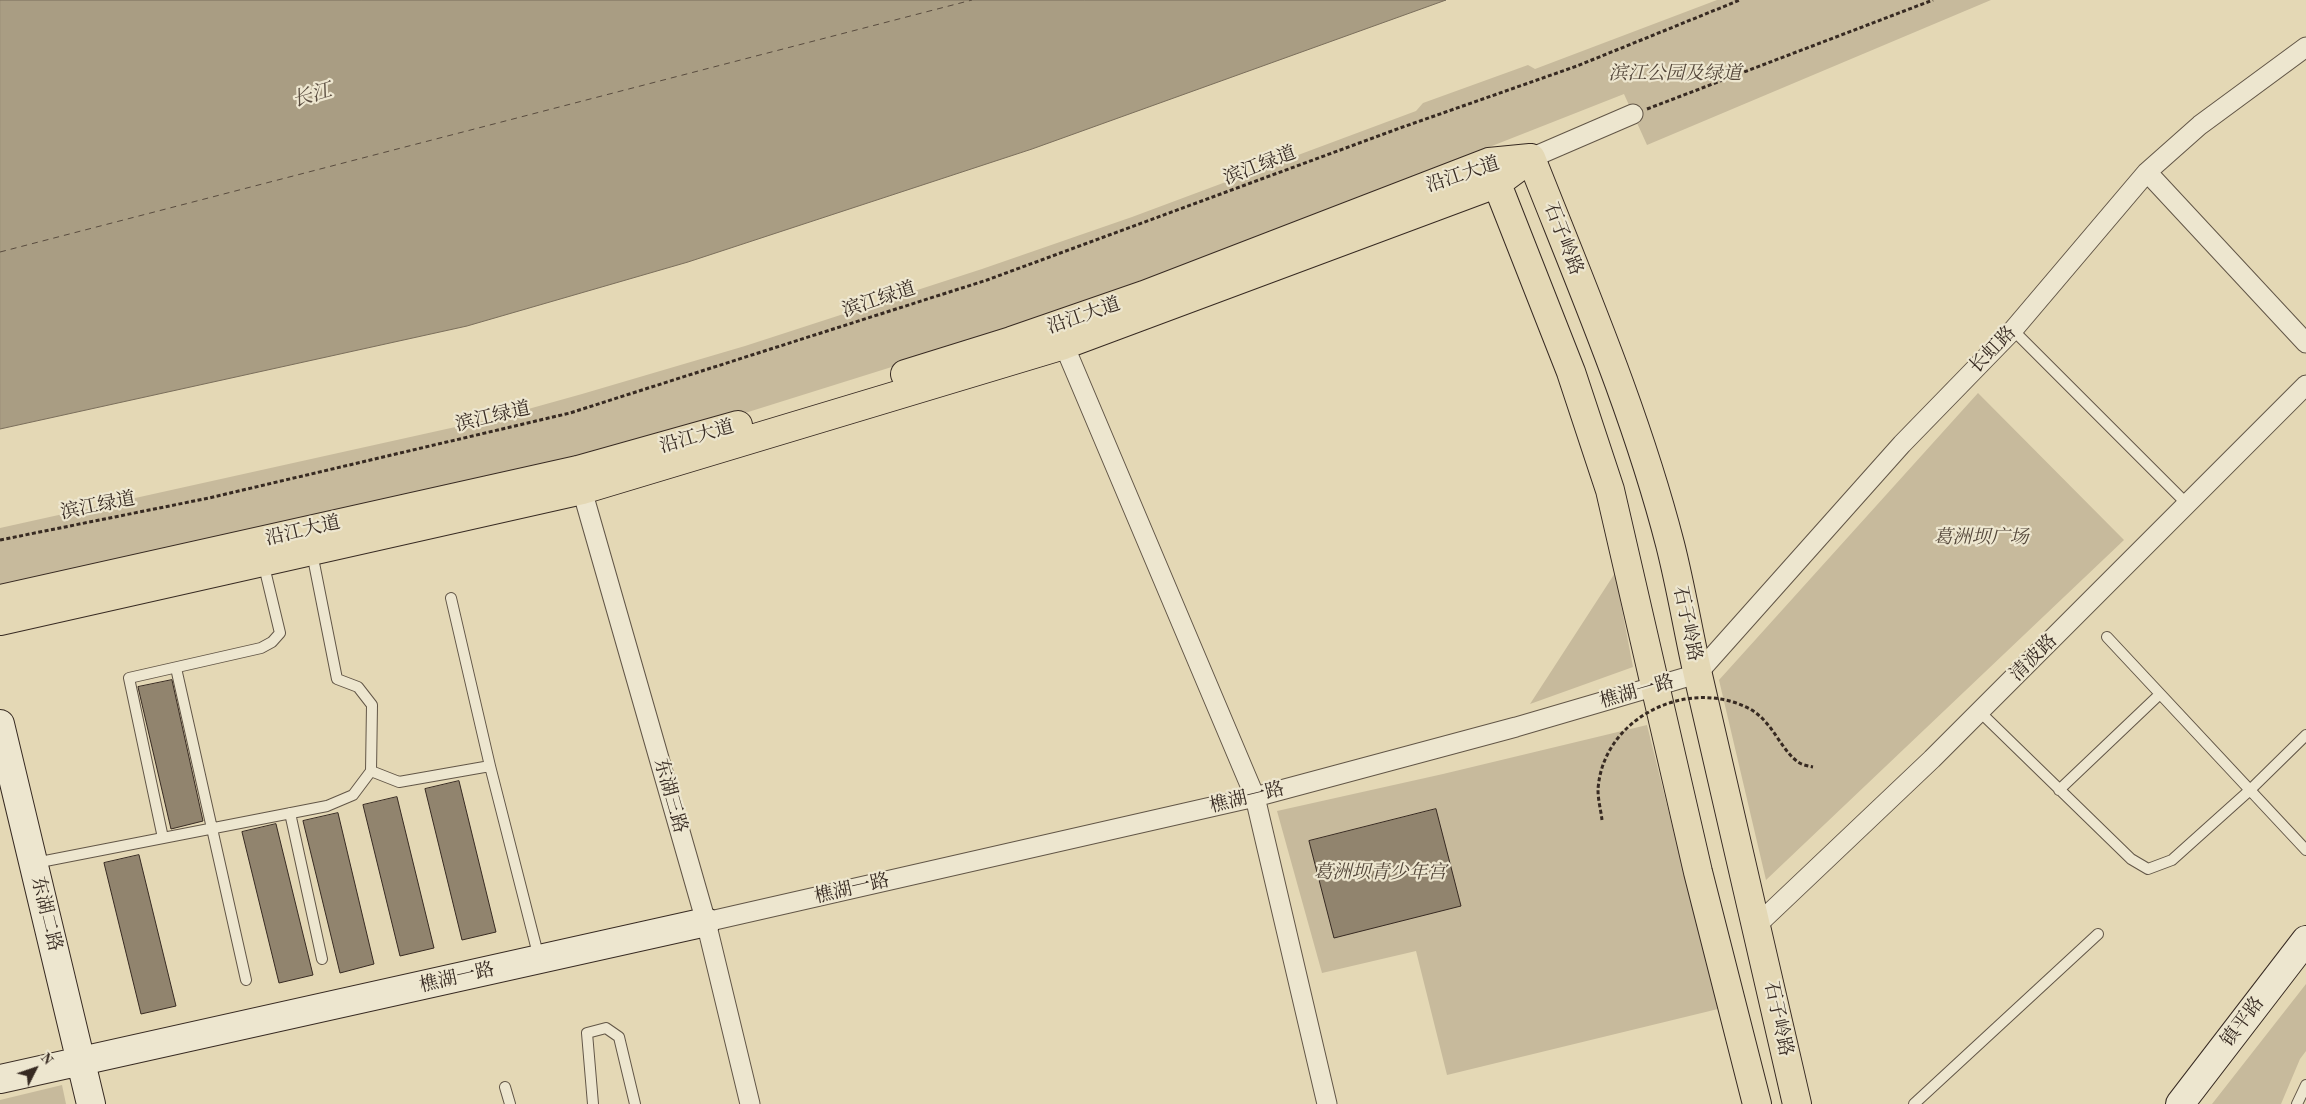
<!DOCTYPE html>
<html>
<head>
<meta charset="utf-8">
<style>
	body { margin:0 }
	#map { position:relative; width:2306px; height:1104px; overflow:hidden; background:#e4d8b5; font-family:"Old Standard TT",serif }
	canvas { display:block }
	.north { position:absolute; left:10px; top:1044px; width:50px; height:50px; -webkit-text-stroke:4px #ede6cf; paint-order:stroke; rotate:49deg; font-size:14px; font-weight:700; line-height:20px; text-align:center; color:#372a22 }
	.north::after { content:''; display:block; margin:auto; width:18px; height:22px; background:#372a22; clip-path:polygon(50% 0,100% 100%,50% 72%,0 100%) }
</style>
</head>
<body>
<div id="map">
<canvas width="2306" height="1104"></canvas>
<div class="north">N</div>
</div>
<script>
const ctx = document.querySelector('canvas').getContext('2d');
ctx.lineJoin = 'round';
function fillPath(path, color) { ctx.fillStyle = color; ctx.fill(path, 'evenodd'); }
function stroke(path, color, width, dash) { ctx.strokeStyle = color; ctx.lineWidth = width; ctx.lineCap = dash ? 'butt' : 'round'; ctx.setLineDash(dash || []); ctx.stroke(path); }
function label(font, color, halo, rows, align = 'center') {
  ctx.font = font + ' "Old Standard TT","Noto Serif SC",serif'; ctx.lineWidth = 4.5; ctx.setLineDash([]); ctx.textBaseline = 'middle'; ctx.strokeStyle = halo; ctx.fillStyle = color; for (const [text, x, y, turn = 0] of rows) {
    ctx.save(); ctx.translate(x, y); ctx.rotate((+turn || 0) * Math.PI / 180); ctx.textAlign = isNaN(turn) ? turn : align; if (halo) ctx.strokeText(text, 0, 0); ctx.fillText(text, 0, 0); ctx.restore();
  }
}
const green = new Path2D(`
	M1717 0H1991L1647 145 1624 94 1083 307 745 413 411 502 0 589V528L496 418 582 394 745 346 982 269 1132 217 1416 111 1423 103 1528 65 1535 69Z
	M1978 393 2124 540 1766 880 1719 680Z
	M1615 573 1633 667 1530 704Z
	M1647 725 1718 1009 1447 1075 1416 951 1322 973 1277 811 1443 774Z
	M2306 984V1051L2300 1059 2281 1104H2212Z
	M62 1085 66 1104H0V1100Z`);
const water = new Path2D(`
	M0 0H1446L1032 149 688 262 467 326 0 429Z`);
const ferry = new Path2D(`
	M0 252 972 0`);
const building = new Path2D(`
	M172 680 203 821 171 829 138 687Z
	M459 781 496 932 462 940 425 789Z
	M397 797 434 948 400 956 363 805Z
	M1436 809 1461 906 1334 938 1309 841Z
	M338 813 374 964 340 973 303 821Z
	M276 824 313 975 279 983 242 832Z
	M139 855 176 1006 141 1014 104 863Z`);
const path = new Path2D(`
	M1647 109 1933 0
	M0 540 209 498 570 413 987 280 1400 128 1577 66 1740 0`);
const lane = new Path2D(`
	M2013 330 2187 504
	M451 598 490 766 539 958
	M2107 637 2306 850
	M176 668 246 980
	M1980 712 2131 859 2148 869 2172 860 2250 790 2306 735
	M371 771 399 782 490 766
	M2059 790 2160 694
	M290 813 322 959
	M163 838 129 678 261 648 272 642 280 633 263 562
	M35 863 327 806 353 795 371 771 372 705 358 687 337 679 312 553
	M505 1087 510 1104
	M593 1104 587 1033 606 1028 619 1037 635 1104
	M1914 1104 2098 934
	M2297 1104 2306 1085`);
const street = new Path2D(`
	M1531 158 1633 114
	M2147 172 2306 343
	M1064 345 1255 797 1327 1104
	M582 490 706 922 750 1104
	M706 922 1255 797 1516 727 1697 674 1902 444 2013 330 2147 172 2200 125 2306 47
	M1757 925 1932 759 2306 385`);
const secondary = new Path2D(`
	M0 724 91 1104
	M0 1079 706 922
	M2180 1104 2306 940`);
const primary = new Path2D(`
	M1531 158C1581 285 1636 412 1670 544 1681 587 1688 631 1698 675 1730 818 1765 961 1797 1104
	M1490 166 1571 372 1610 490 1698 872 1757 1104
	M905 374 1011 341 1144 295 1489 162 1530 158
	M0 599 578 470 738 425
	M0 621 582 490 1064 345 1496 184 1531 158`);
const pathBridge = new Path2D(`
	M1602 820C1601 811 1598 800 1598 790 1602 718 1688 676 1750 709 1773 722 1780 749 1798 762 1802 765 1808 766 1813 767`);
const parkNames = [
	["滨江公园及绿道",1675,74],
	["葛洲坝广场",1981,538],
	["葛洲坝青少年宫",1380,873]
];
const streetNames = [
	["滨江绿道",1260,166,-21],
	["沿江大道",1463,175,-18],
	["石子岭路",1563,239,69],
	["滨江绿道",879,300,-18],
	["沿江大道",1084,316,-19],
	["长虹路",1993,350,-46],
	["滨江绿道",493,417,-13],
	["沿江大道",697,437,-16],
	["滨江绿道",98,506,-11],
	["沿江大道",303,531,-13],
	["石子岭路",1687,624,78],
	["清波路",2034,658,-45],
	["樵湖一路",1637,692,-16],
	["东湖三路",670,796,74],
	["樵湖一路",1247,798,-14],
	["樵湖一路",852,889,-13],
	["东湖二路",46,914,76],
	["樵湖一路",457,978,-13],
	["石子岭路",1778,1019,78],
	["镇平路",2243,1022,-53]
];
const waterNames = [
	["长江",312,96,-16]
];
fillPath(green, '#c7ba9c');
fillPath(water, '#a99d83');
stroke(water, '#7b6f5c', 1);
stroke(ferry, '#594c3f', 1, [6, 5]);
fillPath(building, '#91846e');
stroke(building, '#372a22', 1);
stroke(lane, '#625647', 12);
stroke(street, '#625647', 21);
stroke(secondary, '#372a22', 30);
stroke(primary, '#372a22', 30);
stroke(path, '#372a22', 3, [4, 2.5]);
stroke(lane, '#ede6cf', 10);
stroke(street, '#ede6cf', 19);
stroke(secondary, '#ede6cf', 28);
stroke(primary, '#e4d8b5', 28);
stroke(pathBridge, '#372a22', 3, [4, 2.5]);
label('italic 19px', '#54473a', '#ede6cf', parkNames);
label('19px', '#372a22', '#ede6cf', streetNames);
label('italic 20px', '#594c3f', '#ede6cf', waterNames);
</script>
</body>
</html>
